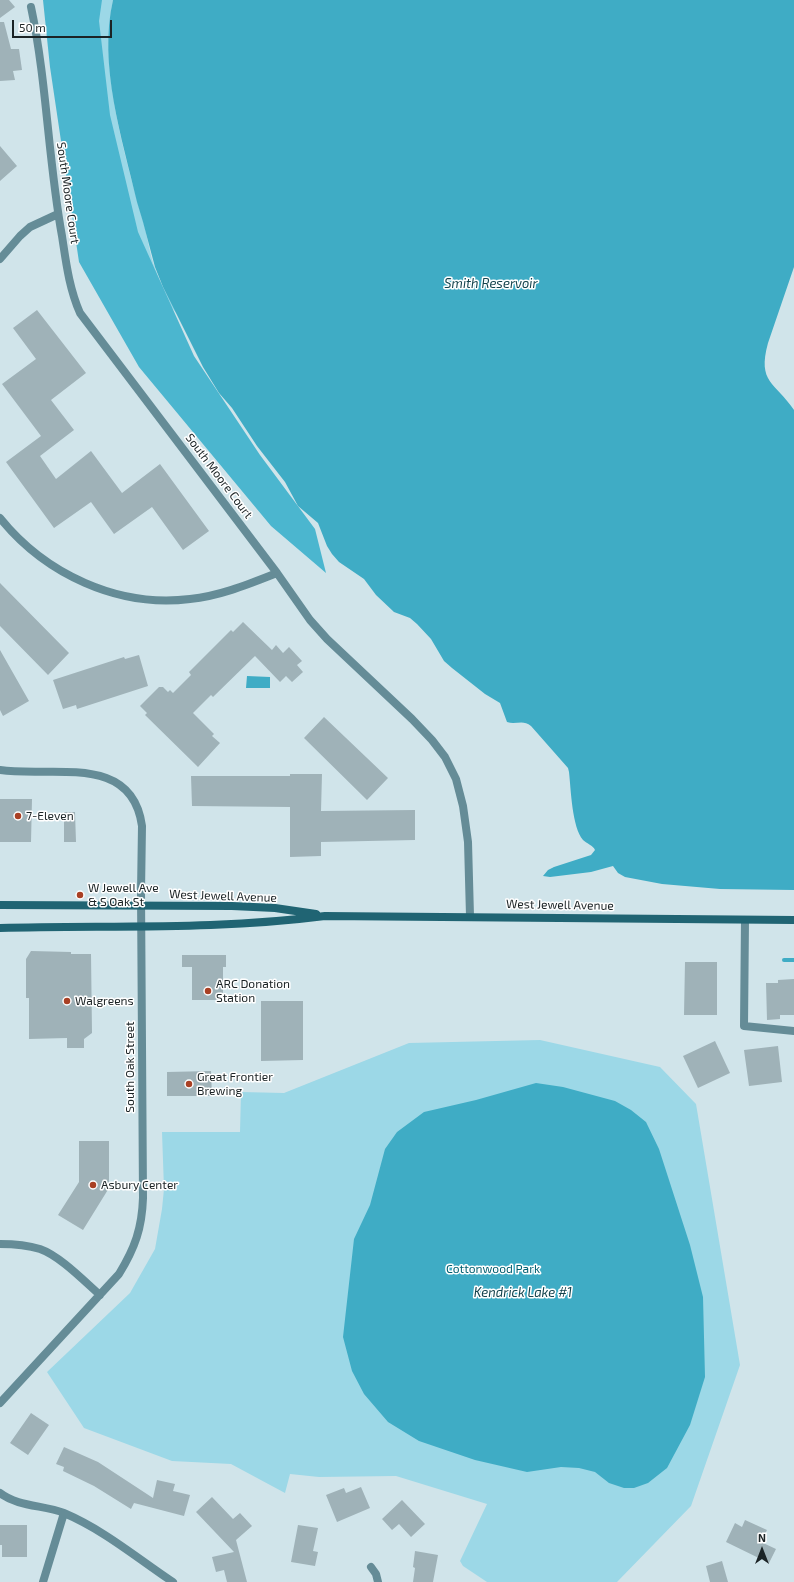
<!DOCTYPE html>
<html>
<head>
<meta charset="utf-8">
<style>
	body { margin:0 }
	#map { position:relative; width:794px; height:1582px; overflow:hidden; background:#d0e4ea; font-family:"Exo 2",sans-serif }
	canvas { display:block }
	.north { position:absolute; left:742px; top:1530px; width:40px; height:40px; -webkit-text-stroke:3px #fff; paint-order:stroke; rotate:0deg; font-size:11px; font-weight:700; line-height:16px; text-align:center; color:#1b2325 }
	.north::after { content:''; display:block; margin:auto; width:14px; height:18px; background:#1b2325; clip-path:polygon(50% 0,100% 100%,50% 72%,0 100%) }
	.scale { position:absolute; left:12px; top:20px; width:100px; height:18px; box-sizing:border-box; border:2px solid #1b2325; border-top:0; padding-left:5px; font-size:12px; line-height:14px; white-space:nowrap; color:#1b2325; -webkit-text-stroke:3px #fff; paint-order:stroke }
</style>
</head>
<body>
<div id="map">
<canvas width="794" height="1582"></canvas>
<div class="north">N</div>
<div class="scale">50 m</div>
</div>
<script>
const ctx = document.querySelector('canvas').getContext('2d');
ctx.lineJoin = 'round';
function fillPath(path, color) { ctx.fillStyle = color; ctx.fill(path, 'evenodd'); }
function stroke(path, color, width, dash) { ctx.strokeStyle = color; ctx.lineWidth = width; ctx.lineCap = dash ? 'butt' : 'round'; ctx.setLineDash(dash || []); ctx.stroke(path); }
function label(font, color, halo, rows, align = 'center') {
  ctx.font = font + ' "Exo 2",sans-serif'; ctx.lineWidth = 3; ctx.setLineDash([]); ctx.textBaseline = 'middle'; ctx.strokeStyle = halo; ctx.fillStyle = color; for (const [text, x, y, turn = 0] of rows) {
    ctx.save(); ctx.translate(x, y); ctx.rotate((+turn || 0) * Math.PI / 180); ctx.textAlign = isNaN(turn) ? turn : align; if (halo) ctx.strokeText(text, 0, 0); ctx.fillText(text, 0, 0); ctx.restore();
  }
}
const green = new Path2D(`
	M86 0H113C98 67 125 156 143 221 148 237 149 253 155 268 161 285 170 300 178 315L147 279 82 17Z
	M540 1040 660 1067 696 1104 740 1365 691 1506 617 1582H487L463 1566 460 1561 487 1504 396 1476 319 1477 290 1474 285 1493 231 1464 172 1461 84 1428 47 1372 130 1293 155 1249 162 1209 164 1189 162 1132H240L241 1092 284 1093 409 1043Z`);
const forest = new Path2D(`
	M43 0H102L99 21 110 115 138 232 194 356 260 455 315 529 326 573 271 526 139 367 79 262 50 67Z`);
const water = new Path2D(`
	M113 0H794V267L768 343C757 383 775 382 794 410V890L720 889 662 884 625 877 618 873 613 866 591 872 550 877 543 876 548 870 554 867 591 855 595 850C593 845 587 844 583 840 572 827 571 790 569 772L568 768 531 726C523 719 516 725 507 722L500 703 485 694 452 668 444 661 431 639 417 624 410 618 394 612 376 595 364 579 339 562 332 554 327 546 318 523 298 506 285 482 257 446 232 408 219 393 203 367 163 287 155 267 143 222 137 202C122 138 98 65 113 0Z
	M247 676 270 677V688H246Z
	M536 1083 563 1087 615 1101 631 1110 646 1122 659 1149 690 1245 703 1297 705 1377 690 1425 667 1468 648 1483 634 1488H624L609 1483 595 1472 579 1468 561 1467 527 1472 475 1460 419 1441 388 1422 364 1394 352 1371 343 1337 354 1239 370 1205 385 1149 397 1132 424 1112 476 1100Z`);
const stream = new Path2D(`
	M784 960H794`);
const building = new Path2D(`
	M0 0H9L15 7 0 18Z
	M0 22H4L11 49H19L22 70 13 71 15 80 0 81Z
	M0 146 17 166 0 181Z
	M37 310 86 373 51 400 74 430 40 456 56 479 91 451 122 493 160 464 209 531 183 550 152 507 114 534 91 502 54 528 6 462 41 436 2 384 36 359 13 328Z
	M0 583 69 653 48 675 0 626Z
	M243 622 272 650 276 645 283 653 289 647 302 661 297 665 303 672 292 682 286 676 280 682 255 656 213 697 211 695 193 713 214 734 212 736 220 743 198 767 145 715 147 713 140 706 159 687H163L168 692 170 690 173 693 191 675 189 672 231 630 233 632Z
	M0 650 29 701 3 716 0 710Z
	M139 655 148 686 77 709 76 705 63 709 53 680 124 657 125 659Z
	M324 717 388 778 367 800 304 738Z
	M290 774H322L321 811 415 810V840L321 842V856L290 857V807L192 806 191 776H290Z
	M0 799H32L31 842H0Z
	M64 812H75L76 842H64Z
	M31 951 71 952V954H91L92 1033 84 1039V1048H67V1038L29 1039V998H26V959Z
	M182 955H226V967H223V1000H192V967H182Z
	M685 962H717V1015H684Z
	M794 979V1015H780V1019L767 1020 766 983H778V980Z
	M261 1001H303V1060L261 1061Z
	M715 1041 730 1073 698 1088 683 1056Z
	M778 1046 782 1082 749 1086 744 1050Z
	M211 1071 212 1096H167V1072Z
	M79 1141H109V1188L83 1230 58 1215 79 1182Z
	M31 1413 49 1425 28 1455 10 1443Z
	M64 1447 98 1462 153 1498 157 1480 175 1484 173 1491 190 1495 184 1516 134 1503 131 1509 94 1486 63 1471 64 1467 56 1464Z
	M361 1487 370 1508 337 1522 326 1495 344 1488 346 1493Z
	M212 1497 233 1519 240 1513 252 1526 236 1540 247 1582H227L224 1570 216 1572 212 1557 234 1552 196 1512Z
	M402 1500 425 1524 411 1537 399 1524 392 1530 382 1519Z
	M745 1520 767 1530 761 1542 776 1549 769 1563 726 1542 735 1523 742 1527Z
	M0 1525H27V1557H2V1545H0Z
	M298 1525 318 1528 313 1551 318 1552 315 1566 291 1562Z
	M415 1551 438 1555 433 1582H413L415 1568 413 1567Z
	M722 1561 728 1582H710L706 1566Z`);
const street = new Path2D(`
	M31 7C47 82 48 160 62 236 66 262 69 288 80 313L277 573 310 620 327 639 412 719 432 740 445 757 456 779 463 806 468 842 470 916
	M0 259 20 236 30 227 58 214
	M0 518C45 574 118 608 190 599 220 596 249 584 277 573
	M0 770C51 778 132 752 142 826L141 892 143 1198C142 1228 135 1248 119 1274L0 1403
	M745 920 744 1026 794 1031
	M0 1244C14 1244 27 1245 40 1249 60 1256 84 1281 100 1295
	M0 1493C18 1507 44 1505 64 1513 104 1530 137 1558 173 1582
	M371 1567 376 1574 378 1582
	M43 1582 64 1513`);
const secondary = new Path2D(`
	M0 905 232 906 275 908 316 914
	M0 928C108 925 217 930 325 916L794 920`);
const markers = [
	[18,816,4,"#a94024"],
	[80,895,4,"#a94024"],
	[208,991,4,"#a94024"],
	[67,1001,4,"#a94024"],
	[189,1084,4,"#a94024"],
	[93,1185,4,"#a94024"]
];
const streetNames = [
	["South Moore Court",68,193,82],
	["South Moore Court",219,476,53],
	["West Jewell Avenue",223,896,2],
	["West Jewell Avenue",560,905,1],
	["South Oak Street",130,1067,-90]
];
const poiNames = [
	["7-Eleven",26,816],
	["W Jewell Ave",88,888],
	["& S Oak St",88,902],
	["ARC Donation",216,984],
	["Station",216,998],
	["Walgreens",75,1001],
	["Great Frontier",197,1077],
	["Brewing",197,1091],
	["Asbury Center",101,1185]
];
const parkNames = [
	["Cottonwood Park",493,1269]
];
const waterNames = [
	["Smith Reservoir",491,284],
	["Kendrick Lake #1",523,1293]
];
fillPath(green, '#9cd8e7');
fillPath(forest, '#4bb6cf');
fillPath(water, '#3facc5');
stroke(stream, '#3facc5', 4);
fillPath(building, '#9fb2b8');
stroke(street, '#658c97', 8);
stroke(secondary, '#206473', 8);
for (const [x, y, r, color] of markers) { const dot = new Path2D(); dot.arc(x, y, r, 0, 2 * Math.PI); ctx.fillStyle = color; ctx.fill(dot); stroke(dot, '#fff', 1.5); }
label('12px', '#1b2325', '#fff', streetNames);
label('12px', '#1b2325', '#fff', poiNames, 'left');
label('12px', '#005f70', '#fff', parkNames);
label('italic 13px', '#13434d', '#fff', waterNames);
</script>
</body>
</html>
